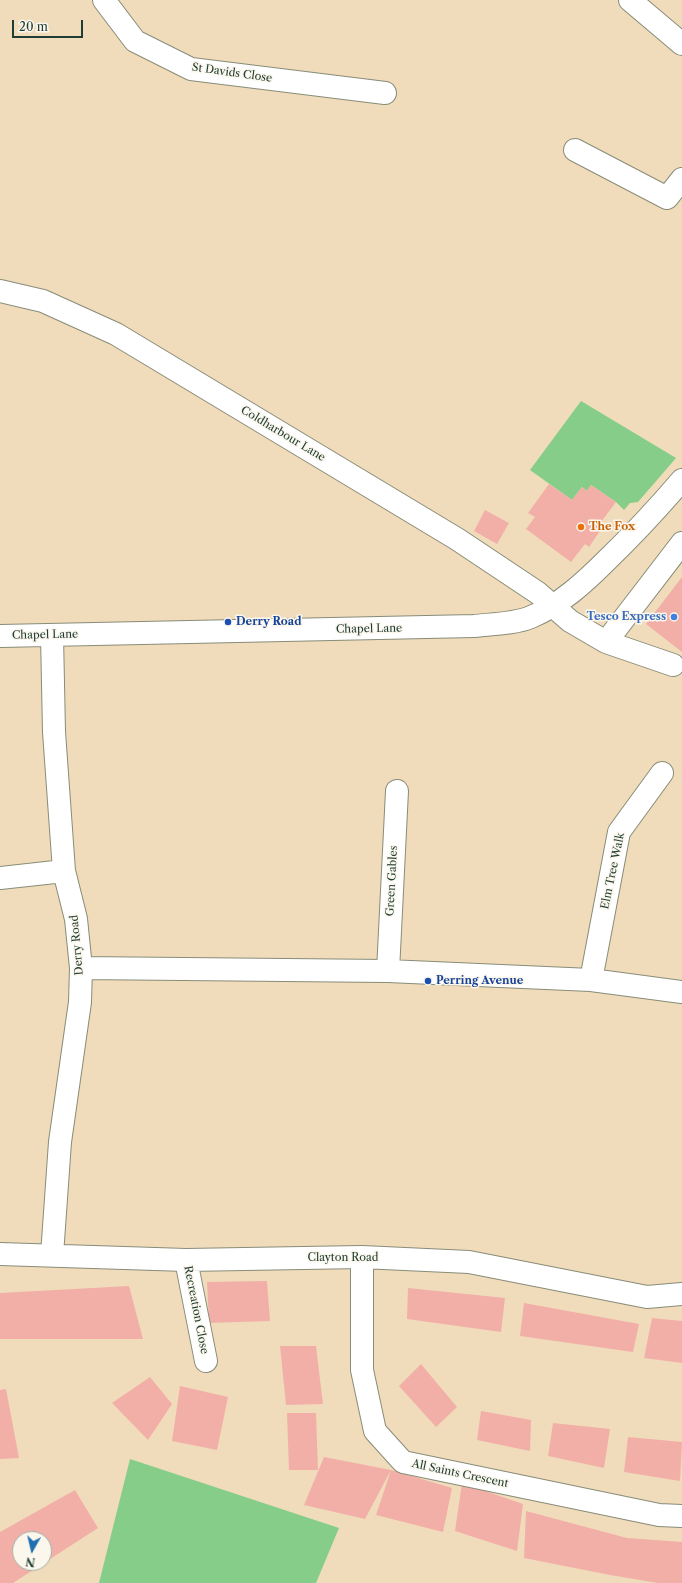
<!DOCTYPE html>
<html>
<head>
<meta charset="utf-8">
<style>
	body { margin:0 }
	#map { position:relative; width:682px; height:1583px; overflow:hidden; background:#f0dcbb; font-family:"Libre Caslon Text",serif }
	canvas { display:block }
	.north { position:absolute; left:12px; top:1531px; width:40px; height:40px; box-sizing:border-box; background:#fbf7ec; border:1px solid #a3ada2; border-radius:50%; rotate:188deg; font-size:11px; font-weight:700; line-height:16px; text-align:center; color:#1f3d34 }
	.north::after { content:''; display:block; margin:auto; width:14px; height:18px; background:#1f6fb2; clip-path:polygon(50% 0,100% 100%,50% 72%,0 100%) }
	.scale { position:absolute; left:12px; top:20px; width:71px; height:18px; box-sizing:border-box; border:2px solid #1f3d34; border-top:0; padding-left:5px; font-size:12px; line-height:14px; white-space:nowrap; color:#1f3d34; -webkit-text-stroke:3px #fbf7ec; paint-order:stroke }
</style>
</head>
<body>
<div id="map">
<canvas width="682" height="1583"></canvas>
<div class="north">N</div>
<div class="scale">20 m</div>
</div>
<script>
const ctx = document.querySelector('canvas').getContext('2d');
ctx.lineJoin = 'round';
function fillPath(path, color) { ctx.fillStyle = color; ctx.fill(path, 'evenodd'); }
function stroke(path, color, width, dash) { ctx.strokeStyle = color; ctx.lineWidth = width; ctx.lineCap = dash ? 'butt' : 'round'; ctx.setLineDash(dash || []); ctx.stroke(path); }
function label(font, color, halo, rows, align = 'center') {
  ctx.font = font + ' "Libre Caslon Text",serif'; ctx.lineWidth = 3; ctx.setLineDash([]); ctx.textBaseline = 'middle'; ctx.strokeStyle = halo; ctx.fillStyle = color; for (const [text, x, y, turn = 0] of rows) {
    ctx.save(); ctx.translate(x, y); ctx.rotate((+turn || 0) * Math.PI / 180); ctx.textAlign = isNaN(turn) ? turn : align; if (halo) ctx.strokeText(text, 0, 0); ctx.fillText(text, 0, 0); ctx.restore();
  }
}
const green = new Path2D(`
	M581 401 676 458 638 502 630 503 624 510 616 502 591 485 587 491 582 487 572 500 530 470Z
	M130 1459 339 1528 316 1583H99Z`);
const building = new Path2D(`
	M549 484 572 500 582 487 587 491 591 485 616 502 601 522 604 525 589 547 585 544 571 562 526 529 535 517 528 513Z
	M485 510 509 523 497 544 474 531Z
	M682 577V652L646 624Z
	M267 1281 270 1321 209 1323 207 1282Z
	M129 1286 143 1339H0V1293Z
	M408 1288 505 1298 501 1332 407 1319Z
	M524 1303 639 1324 633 1352 520 1336Z
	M652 1318 682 1321V1363L644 1358Z
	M280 1346H316L323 1404 286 1405Z
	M421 1364 457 1407 436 1427 399 1386Z
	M150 1377 172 1404 148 1440 112 1403Z
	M180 1386 228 1397 217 1450 172 1441Z
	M6 1389 19 1458 0 1459V1390Z
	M481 1411 531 1420 530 1451 477 1440Z
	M287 1413H316L318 1470H289Z
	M553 1423 610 1429 604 1468 548 1456Z
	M628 1437 682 1442 680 1481 624 1472Z
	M324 1457 391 1470 452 1488 443 1532 376 1515 391 1470 365 1519 304 1505Z
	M462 1483 523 1504 517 1551 455 1531Z
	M75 1490 98 1528 13 1583H0V1532ZM20 1539H44V1563H20Z
	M526 1511 627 1538 682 1542V1583H658L610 1575 524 1558Z`);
const minor = new Path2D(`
	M104 0 135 41 191 69 385 93
	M630 0 682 44
	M575 150 667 198 682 179
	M0 291 43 301 116 334 457 539 538 593 570 621 606 642 673 665
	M52 635 54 732 64 871 76 919 81 968 80 1002 60 1142 52 1255
	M0 636 474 626C493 624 514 624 531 617 560 605 585 582 607 560 633 535 658 508 682 480
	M606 642 682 543
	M0 878 64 871
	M81 968 388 971 591 980 682 992
	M388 971 397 791
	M591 980 619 832 662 773
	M0 1254 186 1260 362 1257 469 1262 647 1297 682 1294
	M362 1257V1370L375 1431 403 1462 659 1515 682 1516
	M186 1260 206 1361`);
const markers = [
	[581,527,4,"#e8710a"],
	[674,617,4,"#3f7fe0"],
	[228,622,4,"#1a4fb4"],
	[428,981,4,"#1a4fb4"]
];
const streetNames = [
	["St Davids Close",232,73,8],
	["Coldharbour Lane",283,434,31],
	["Chapel Lane",369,629,-1],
	["Chapel Lane",45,635,-1],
	["Elm Tree Walk",613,871,-78],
	["Green Gables",392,881,-87],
	["Derry Road",77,945,-95],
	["Clayton Road",343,1258],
	["Recreation Close",196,1310,79],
	["All Saints Crescent",460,1474,12]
];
const foodNames = [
	["The Fox",589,527]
];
const shopNames = [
	["Tesco Express",666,617]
];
const transitNames = [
	["Derry Road",236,622],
	["Perring Avenue",436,981]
];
fillPath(green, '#85cd88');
fillPath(building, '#f2afa8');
stroke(minor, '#888c78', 24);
stroke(minor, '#fff', 22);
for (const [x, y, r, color] of markers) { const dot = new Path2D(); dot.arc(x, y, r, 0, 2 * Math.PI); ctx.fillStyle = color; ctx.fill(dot); stroke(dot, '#fbf7ec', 1.5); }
label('11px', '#1f3d34', '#fbf7ec', streetNames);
label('bold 11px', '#c56008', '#fbf7ec', foodNames, 'left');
label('bold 11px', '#366cbe', '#fbf7ec', shopNames, 'right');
label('bold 11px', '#164399', '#fbf7ec', transitNames, 'left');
</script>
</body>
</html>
